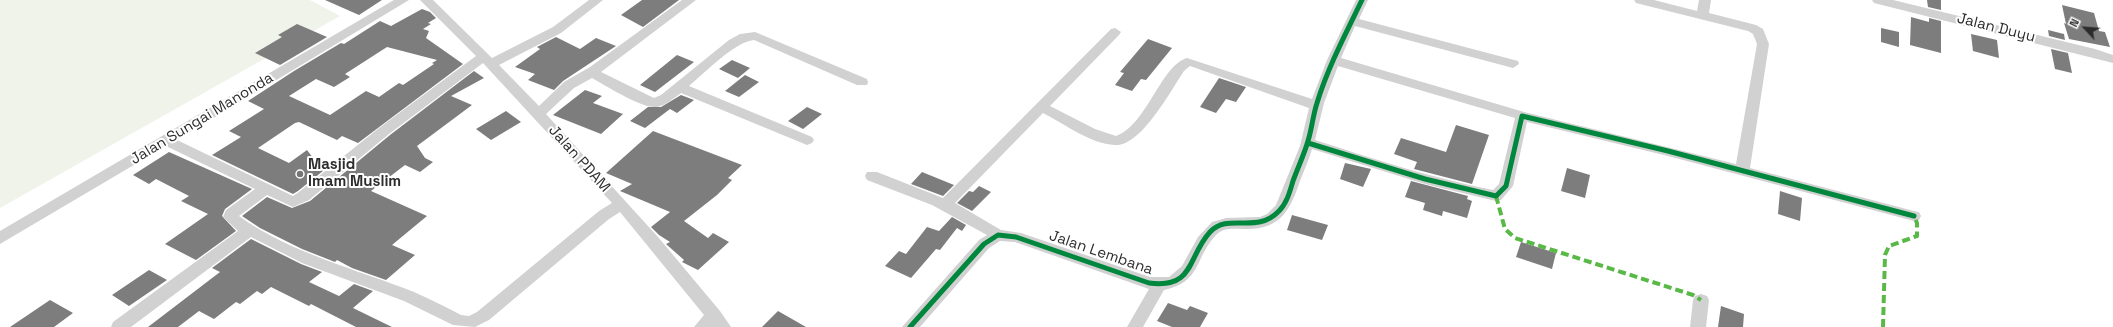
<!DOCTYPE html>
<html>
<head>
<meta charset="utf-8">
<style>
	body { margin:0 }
	#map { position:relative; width:2113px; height:327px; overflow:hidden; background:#fff; font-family:"Space Grotesk",sans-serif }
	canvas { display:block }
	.north { position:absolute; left:2065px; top:8px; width:40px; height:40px; -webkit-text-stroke:3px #fff; paint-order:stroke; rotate:296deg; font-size:11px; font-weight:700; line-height:16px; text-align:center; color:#2c2c2c }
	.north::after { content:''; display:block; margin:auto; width:14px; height:18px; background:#2c2c2c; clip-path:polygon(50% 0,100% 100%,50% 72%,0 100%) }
</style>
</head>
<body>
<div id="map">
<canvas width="2113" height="327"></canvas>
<div class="north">N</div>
</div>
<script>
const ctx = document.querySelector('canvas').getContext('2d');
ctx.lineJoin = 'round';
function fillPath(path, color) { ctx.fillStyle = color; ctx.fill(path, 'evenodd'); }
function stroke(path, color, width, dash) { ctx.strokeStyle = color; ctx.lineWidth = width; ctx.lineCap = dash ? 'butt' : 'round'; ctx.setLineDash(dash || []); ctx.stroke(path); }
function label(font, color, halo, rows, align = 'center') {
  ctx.font = font + ' "Space Grotesk",sans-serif'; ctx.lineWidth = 4; ctx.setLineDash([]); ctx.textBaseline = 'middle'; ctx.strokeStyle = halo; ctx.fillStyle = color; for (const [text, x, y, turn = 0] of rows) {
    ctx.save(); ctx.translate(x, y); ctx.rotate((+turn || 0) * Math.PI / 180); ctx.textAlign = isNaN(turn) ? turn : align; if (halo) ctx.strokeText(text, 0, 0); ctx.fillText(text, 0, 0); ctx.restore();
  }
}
const green = new Path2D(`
	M0 0H310L340 16 0 208Z`);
const building = new Path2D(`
	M325 0H382L359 15Z
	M642 0H679L643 27 621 15Z
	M1927 0H1941V10L1928 7Z
	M2062 5 2094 13 2099 31 2105 32 2110 47 2069 39 2064 23 2066 24Z
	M422 9 430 12 436 18 428 23 431 24 423 29 429 31 426 38 463 64 358 143 342 136 337 140 299 122 295 123 258 148 289 163 307 150 323 171 298 191 293 194 212 155 241 137 229 131 264 109 248 101 294 71 341 43 344 44 380 21 391 26ZM387 47 437 60 432 63 434 64 403 85 399 83 379 97 366 91 330 115 289 96 316 79 334 87 350 77 345 74Z
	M1911 17 1929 22V18L1941 21V53L1910 45Z
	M297 24 327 37 280 65 255 53 282 37 278 35Z
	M1881 28 1899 32V47L1881 42Z
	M2048 30 2064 34 2065 40 2049 36Z
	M1971 34 1997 40 1999 58 1973 51Z
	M556 37 580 49 596 38 616 46 563 81 554 90 528 80 535 74 515 67 540 49 537 47Z
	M1148 39 1172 48 1146 80 1141 79 1132 91 1115 85 1124 73 1120 72Z
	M2051 49 2068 53 2072 73 2055 69Z
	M677 55 694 62 655 92 640 85Z
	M732 60 750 68 738 78 719 69Z
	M474 71 484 78 451 96 472 105 417 146 425 158 433 162 420 172 405 165 371 191 427 216 392 245 415 255 386 280 352 268 337 260 335 262 302 249 260 228 242 216 267 197 292 208 310 201 390 135Z
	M745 75 759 82 739 97 725 91Z
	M1219 78 1246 87 1236 102 1226 99 1216 113 1200 107Z
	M585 90 602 96 593 103 623 114 601 134 553 115Z
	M681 95 694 100 677 113 670 109 645 128 630 121 648 107H661Z
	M807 107 822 114 803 129 788 121Z
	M506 111 521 122 491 140 476 129Z
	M1456 125 1489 135 1472 184 1414 169 1417 162 1394 154 1401 138 1446 152Z
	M653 131 742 165 728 178 732 180 717 195 684 221 708 238 713 233 729 242 698 270 682 262 684 260 666 244 670 242 659 235 651 227 670 212 620 191 632 184 606 173Z
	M169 152 252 189 225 209 222 216 236 231 196 260 165 244 208 214 181 201 189 196 156 179 149 184 133 175Z
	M1345 163 1371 169 1363 187 1340 179Z
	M1567 168 1590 175 1585 198 1561 191Z
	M922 172 954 185 943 196 911 184Z
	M1411 181 1468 196 1467 199 1472 201 1467 218 1443 211 1442 216 1423 210 1425 203 1405 197Z
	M979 186 991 192 972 211 957 203 969 191 973 192Z
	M1780 191 1802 198 1800 221 1778 214Z
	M1292 215 1328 225 1322 240 1287 230Z
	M952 217 966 225 962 231 957 228 940 250 936 249 911 278 885 266 899 251 906 254 927 227 939 231Z
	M251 239 301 264 322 272 309 282 339 296 354 284 373 291 353 308 392 327H356L311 304 309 306 271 287 262 294 257 291 240 304 236 302 214 319 199 311 178 327H148L220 272 212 268Z
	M1521 242 1556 253 1552 269 1516 257Z
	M149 270 167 280 129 306 112 295Z
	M50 300 73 313 54 327H10Z
	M1168 303 1187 310 1190 306 1208 313 1200 327H1172L1157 321Z
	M1721 306 1744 314 1743 327H1718Z
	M778 311 806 327H762Z`);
const minor = new Path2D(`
	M394 0H409L177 140 293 196 299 192 379 128 476 56 420 0H433L492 58 553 27 589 0H603L561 33 499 65 539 106 564 82 590 67 682 0H696L601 72 654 98 661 95 729 40 740 34 755 32 867 79 868 82 867 85H857L754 40C734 42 705 73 689 86L812 137 814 140 812 143 807 145 681 93C674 98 666 105 657 107 642 109 605 85 592 78L574 88 546 114 658 237 720 311 731 327H694L704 315 620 212 609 219 489 320 475 327 453 325 404 301 302 263 251 237 131 327H111L113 322 238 231 223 217 226 210 255 189 166 146 0 244V231ZM483 63 612 203 599 211 477 312 469 316 461 315C446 307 430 299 414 292 356 269 290 253 239 216L267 195 293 207 309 200 389 134Z
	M1356 0H1368L1359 19 1518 61 1519 64 1513 68 1355 26 1341 58 1524 112 1736 164 1757 44 1753 34 1748 31 1636 3 1634 0H1654L1697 11 1699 0H1711L1709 13 1756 25 1763 29 1769 44 1750 168 1914 211 1919 212 1921 216 1919 220 1914 221 1668 156 1527 122 1513 186 1501 200 1496 201 1425 184 1312 149C1309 160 1304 170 1300 181 1290 211 1280 230 1244 229 1233 229 1224 227 1216 235 1194 258 1202 282 1164 290L1143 327H1127L1149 289 1015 242 1000 241 989 248 920 327H902L979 240 987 235 932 205 867 180 865 176 867 172H877L943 198 1111 29 1115 28 1121 32 1119 35 1050 106 1095 129 1116 136C1147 125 1161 65 1187 58L1312 99 1327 60ZM1190 66 1309 108 1300 146 1276 205 1267 214 1260 217 1226 218 1212 222 1198 237 1182 266 1169 277H1150L1021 233 1001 230 955 203 1043 113C1065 124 1090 144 1115 145 1141 147 1171 90 1184 71ZM1338 66 1515 118 1499 184 1493 190C1432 178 1374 159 1315 140L1324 103Z
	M1872 0H1893L2095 49 2113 55V63L1874 3Z
	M1701 294 1707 296 1709 300 1706 327H1690L1693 300 1695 296Z`);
const quiet = new Path2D(`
	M1496 196 1505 229 1515 238 1693 295 1701 300
	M1883 327 1885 255 1889 246 1917 236V223L1914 216`);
const cycleway = new Path2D(`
	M1308 143 1425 179 1496 196 1506 186 1522 116 1668 151 1914 216
	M910 327 984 244 998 235 1016 237 1149 283C1195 289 1187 257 1210 232 1229 212 1256 235 1279 211 1287 203 1290 191 1293 181 1298 167 1304 155 1308 141 1312 128 1313 115 1317 103 1328 67 1346 33 1362 0`);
const markers = [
	[300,174,4,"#767676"]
];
const streetNames = [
	["Jalan Duyu",1996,28,14],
	["Jalan Sungai Manonda",202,119,-31],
	["Jalan PDAM",579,159,48],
	["Jalan Lembana",1101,253,19]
];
const poiNames = [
	["Masjid",308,165],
	["Imam Muslim",308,182]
];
fillPath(green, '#f0f3ea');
fillPath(building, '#7d7d7d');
fillPath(minor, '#d1d1d1');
stroke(quiet, '#58b947', 4, [8, 4]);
stroke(cycleway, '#00873e', 5);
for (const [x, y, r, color] of markers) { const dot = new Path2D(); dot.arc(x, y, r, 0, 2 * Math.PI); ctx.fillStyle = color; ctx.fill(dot); stroke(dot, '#fff', 1.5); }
label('15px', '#2c2c2c', '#fff', streetNames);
label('bold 15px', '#2c2c2c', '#fff', poiNames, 'left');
</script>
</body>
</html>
